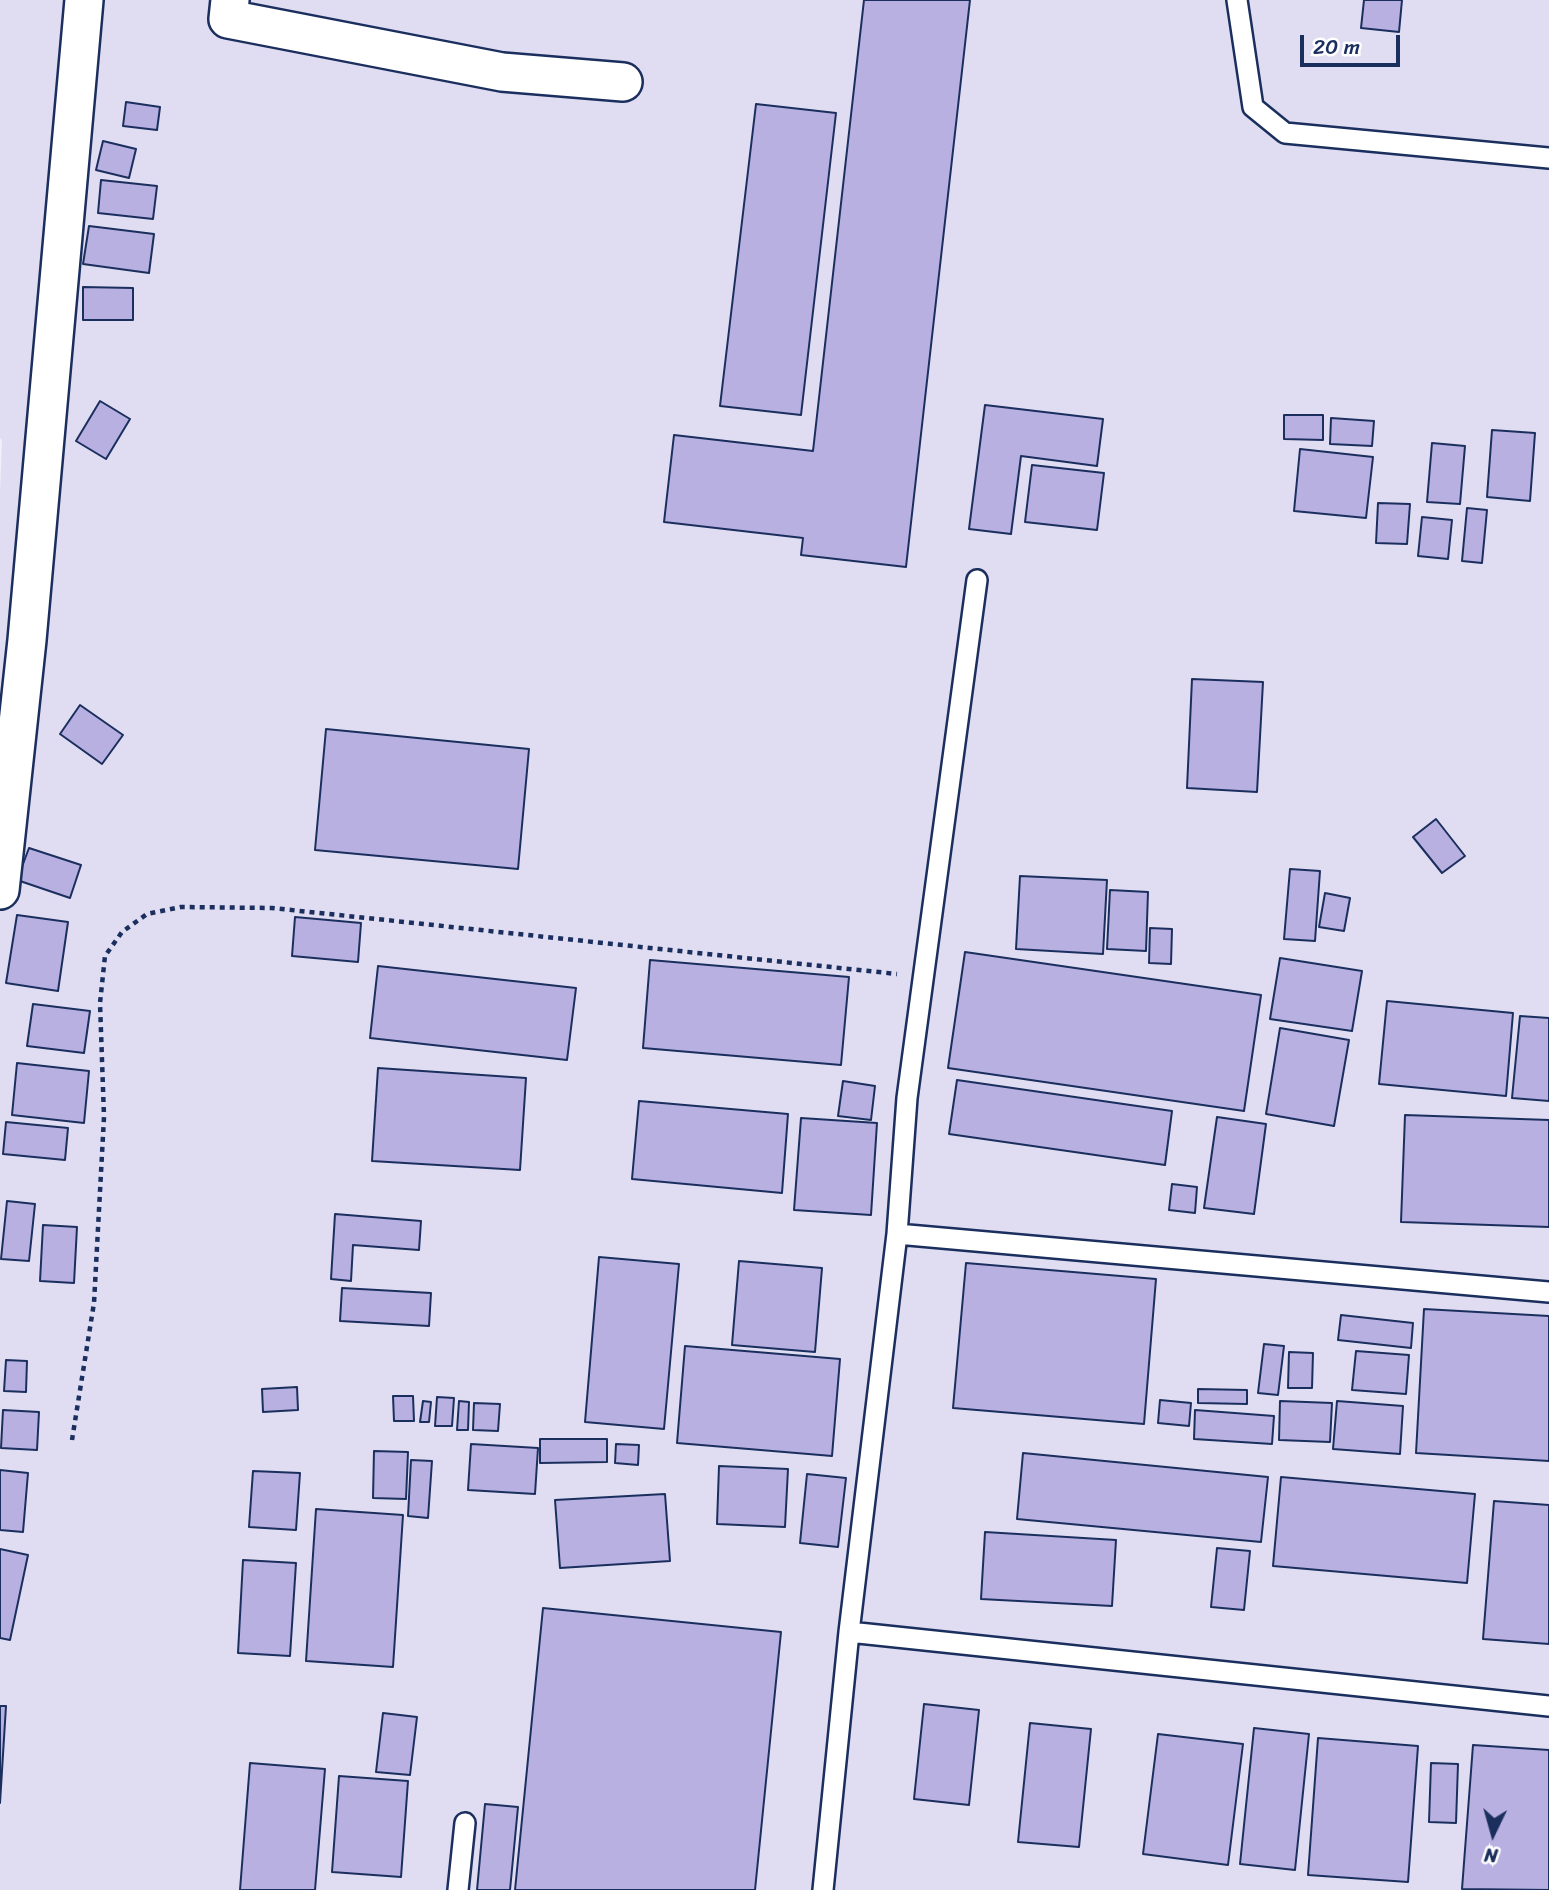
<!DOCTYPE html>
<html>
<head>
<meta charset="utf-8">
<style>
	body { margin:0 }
	#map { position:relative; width:1549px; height:1890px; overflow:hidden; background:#f1eff9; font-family:Sriracha,sans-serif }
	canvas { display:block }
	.north { position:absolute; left:1458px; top:1799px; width:70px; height:70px; -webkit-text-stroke:5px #fff; paint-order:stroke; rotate:185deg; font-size:19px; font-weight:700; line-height:28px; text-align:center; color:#1b2f5e }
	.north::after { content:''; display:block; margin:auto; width:24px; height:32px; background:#1b2f5e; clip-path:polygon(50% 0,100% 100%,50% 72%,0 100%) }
	.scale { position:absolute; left:1300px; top:35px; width:100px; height:32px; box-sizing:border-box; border:4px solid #1b2f5e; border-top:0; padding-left:9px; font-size:21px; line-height:24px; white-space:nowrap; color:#1b2f5e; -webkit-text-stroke:5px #fff; paint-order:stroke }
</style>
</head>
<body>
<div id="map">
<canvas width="1549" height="1890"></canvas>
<div class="north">N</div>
<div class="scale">20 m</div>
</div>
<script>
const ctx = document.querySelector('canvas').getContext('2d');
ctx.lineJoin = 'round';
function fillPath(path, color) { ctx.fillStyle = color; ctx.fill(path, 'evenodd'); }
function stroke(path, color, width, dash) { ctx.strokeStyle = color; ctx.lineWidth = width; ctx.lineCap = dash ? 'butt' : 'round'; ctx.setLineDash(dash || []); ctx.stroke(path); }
const built = new Path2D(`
	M0 0H1549V1890H0V493L2 440 0 438Z`);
const building = new Path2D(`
	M864 0H970L906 567 801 555 803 538 664 522 674 435 813 451Z
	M1364 0H1402L1399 32 1361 28Z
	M126 102 160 107 157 130 123 126Z
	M756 104 836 113 801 415 720 406Z
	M103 141 136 149 129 178 96 170Z
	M101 180 157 186 153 219 98 213Z
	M89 226 154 234 149 273 83 264Z
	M83 287 133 288V320H83Z
	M100 401 130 419 106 459 76 441Z
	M985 405 1103 419 1097 466 1021 456 1011 534 969 529Z
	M1284 415H1323V440L1284 439Z
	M1331 418 1374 421 1372 446 1330 444Z
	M1492 430 1535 433 1530 501 1487 497Z
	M1432 443 1465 446 1460 504 1427 502Z
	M1300 449 1373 457 1366 518 1294 511Z
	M1032 465 1104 473 1097 530 1025 522Z
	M1378 503 1410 504 1407 544 1376 543Z
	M1467 508 1487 510 1482 563 1462 561Z
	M1422 517 1452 520 1448 559 1418 556Z
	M1192 679 1263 682 1257 792 1187 788Z
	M80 705 123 735 102 764 60 734Z
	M326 729 529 749 518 869 315 850Z
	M1436 819 1465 856 1442 873 1413 837Z
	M29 848 81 865 70 898 17 880Z
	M1290 869 1320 871 1315 941 1284 939Z
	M1020 876 1107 880 1103 954 1016 949Z
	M1110 890 1148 892 1146 951 1107 949Z
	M1325 893 1350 898 1344 931 1319 927Z
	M17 915 68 922 58 991 6 983Z
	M295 917 361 923 358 962 292 956Z
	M1150 928 1172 929 1171 964 1149 963Z
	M965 952 1261 995 1244 1111 948 1068Z
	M1280 958 1362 971 1352 1031 1270 1019Z
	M650 960 849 977 841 1065 643 1048Z
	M378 966 576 988 567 1060 370 1038Z
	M1387 1001 1513 1013 1506 1096 1379 1084Z
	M33 1004 90 1011 84 1053 27 1046Z
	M1520 1016 1549 1018V1101L1512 1098Z
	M1280 1028 1349 1040 1334 1126 1266 1114Z
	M17 1063 89 1071 84 1123 12 1115Z
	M378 1068 526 1078 520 1170 372 1161Z
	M957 1080 1172 1111 1165 1165 949 1134Z
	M843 1081 875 1086 871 1120 838 1116Z
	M639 1101 788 1114 782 1193 632 1179Z
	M1405 1115 1549 1120V1227L1401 1222Z
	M1217 1117 1266 1124 1254 1214 1204 1208Z
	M801 1118 877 1123 871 1215 794 1210Z
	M6 1122 68 1128 65 1160 3 1154Z
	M1172 1184 1197 1187 1195 1213 1169 1210Z
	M7 1201 35 1204 29 1261 1 1259Z
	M335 1214 421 1221 419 1250 353 1245 351 1281 331 1279Z
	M43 1225 77 1227 74 1283 40 1281Z
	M599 1257 679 1264 664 1429 585 1422Z
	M739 1261 822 1268 815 1352 732 1345Z
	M966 1263 1156 1279 1144 1424 953 1408Z
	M342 1288 431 1293 429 1326 340 1321Z
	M1424 1309 1549 1316V1461L1416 1453Z
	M1341 1315 1413 1323 1411 1348 1338 1340Z
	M1264 1344 1284 1346 1278 1395 1258 1393Z
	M685 1346 840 1359 832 1456 677 1443Z
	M1356 1351 1409 1355 1406 1394 1352 1390Z
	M1289 1352 1313 1353 1312 1388H1288Z
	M6 1360 27 1361 26 1392 4 1391Z
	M297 1387 298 1410 263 1412 262 1389Z
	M1198 1389 1247 1390V1404L1198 1403Z
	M393 1396H413L414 1421H394Z
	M437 1397 454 1398 452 1426H435Z
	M1160 1400 1191 1403 1189 1426 1158 1423Z
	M423 1401 431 1402 429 1422H420Z
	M459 1401 469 1402 468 1430H457Z
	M1280 1401 1332 1403 1330 1442 1279 1440Z
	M1337 1401 1403 1406 1400 1454 1333 1449Z
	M474 1403 500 1404 498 1431 473 1430Z
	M3 1410 39 1412 37 1450 1 1448Z
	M1195 1410 1274 1416 1272 1444 1194 1439Z
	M540 1439H607V1462L540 1463Z
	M471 1444 538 1448 535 1494 468 1490Z
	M616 1444 639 1445 638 1465 615 1463Z
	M374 1451 408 1452 406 1499 373 1498Z
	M1023 1453 1268 1477 1261 1542 1017 1519Z
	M411 1460 432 1461 428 1518 408 1516Z
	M719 1466 788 1469 785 1527 717 1524Z
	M0 1470 28 1473 23 1532 0 1530Z
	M253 1471 300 1473 296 1530 249 1527Z
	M807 1474 846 1478 838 1547 800 1543Z
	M1281 1477 1475 1494 1467 1583 1273 1566Z
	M665 1494 670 1561 560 1568 555 1500Z
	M1494 1501 1549 1505V1644L1483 1639Z
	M316 1509 403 1515 393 1667 306 1661Z
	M985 1532 1116 1540 1112 1606 981 1599Z
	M1217 1548 1250 1551 1244 1610 1211 1607Z
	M0 1549 28 1555 10 1640 0 1638Z
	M243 1560 296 1563 290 1656 238 1653Z
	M543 1608 781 1632 755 1890H515Z
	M924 1704 979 1710 969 1805 914 1799Z
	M0 1706H6L0 1803Z
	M383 1713 417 1717 410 1775 376 1772Z
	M1030 1723 1091 1729 1079 1847 1018 1842Z
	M1254 1728 1309 1734 1295 1870 1240 1864Z
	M1158 1734 1243 1744 1228 1865 1143 1854Z
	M1318 1738 1418 1746 1408 1882 1308 1875Z
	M1473 1745 1549 1750V1890L1462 1889Z
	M250 1763 325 1769 315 1890H240Z
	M1431 1763 1458 1764 1456 1823 1429 1822Z
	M339 1776 408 1781 401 1877 332 1872Z
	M485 1804 518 1807 510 1890H477Z`);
const path = new Path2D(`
	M72 1440 94 1303 104 1117 100 1003 105 956 122 932 147 914 181 907 272 908 897 974`);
const lane = new Path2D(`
	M1237 0 1253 107 1285 133 1549 158
	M897 1234 1549 1292
	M849 1632 1549 1706
	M458 1890 465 1823
	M823 1890 849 1632 897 1234 907 1098 977 580`);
const street = new Path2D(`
	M230 0 228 19 502 72 623 82
	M0 890 27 640 84 0`);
fillPath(built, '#e0dcf2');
fillPath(building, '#b8b0e1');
stroke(building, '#1b2f5e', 2);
stroke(lane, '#1b2f5e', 24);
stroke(street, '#1b2f5e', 42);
stroke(path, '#1b2f5e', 4.5, [5, 5]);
stroke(lane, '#fff', 19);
stroke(street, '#fff', 37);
</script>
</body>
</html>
